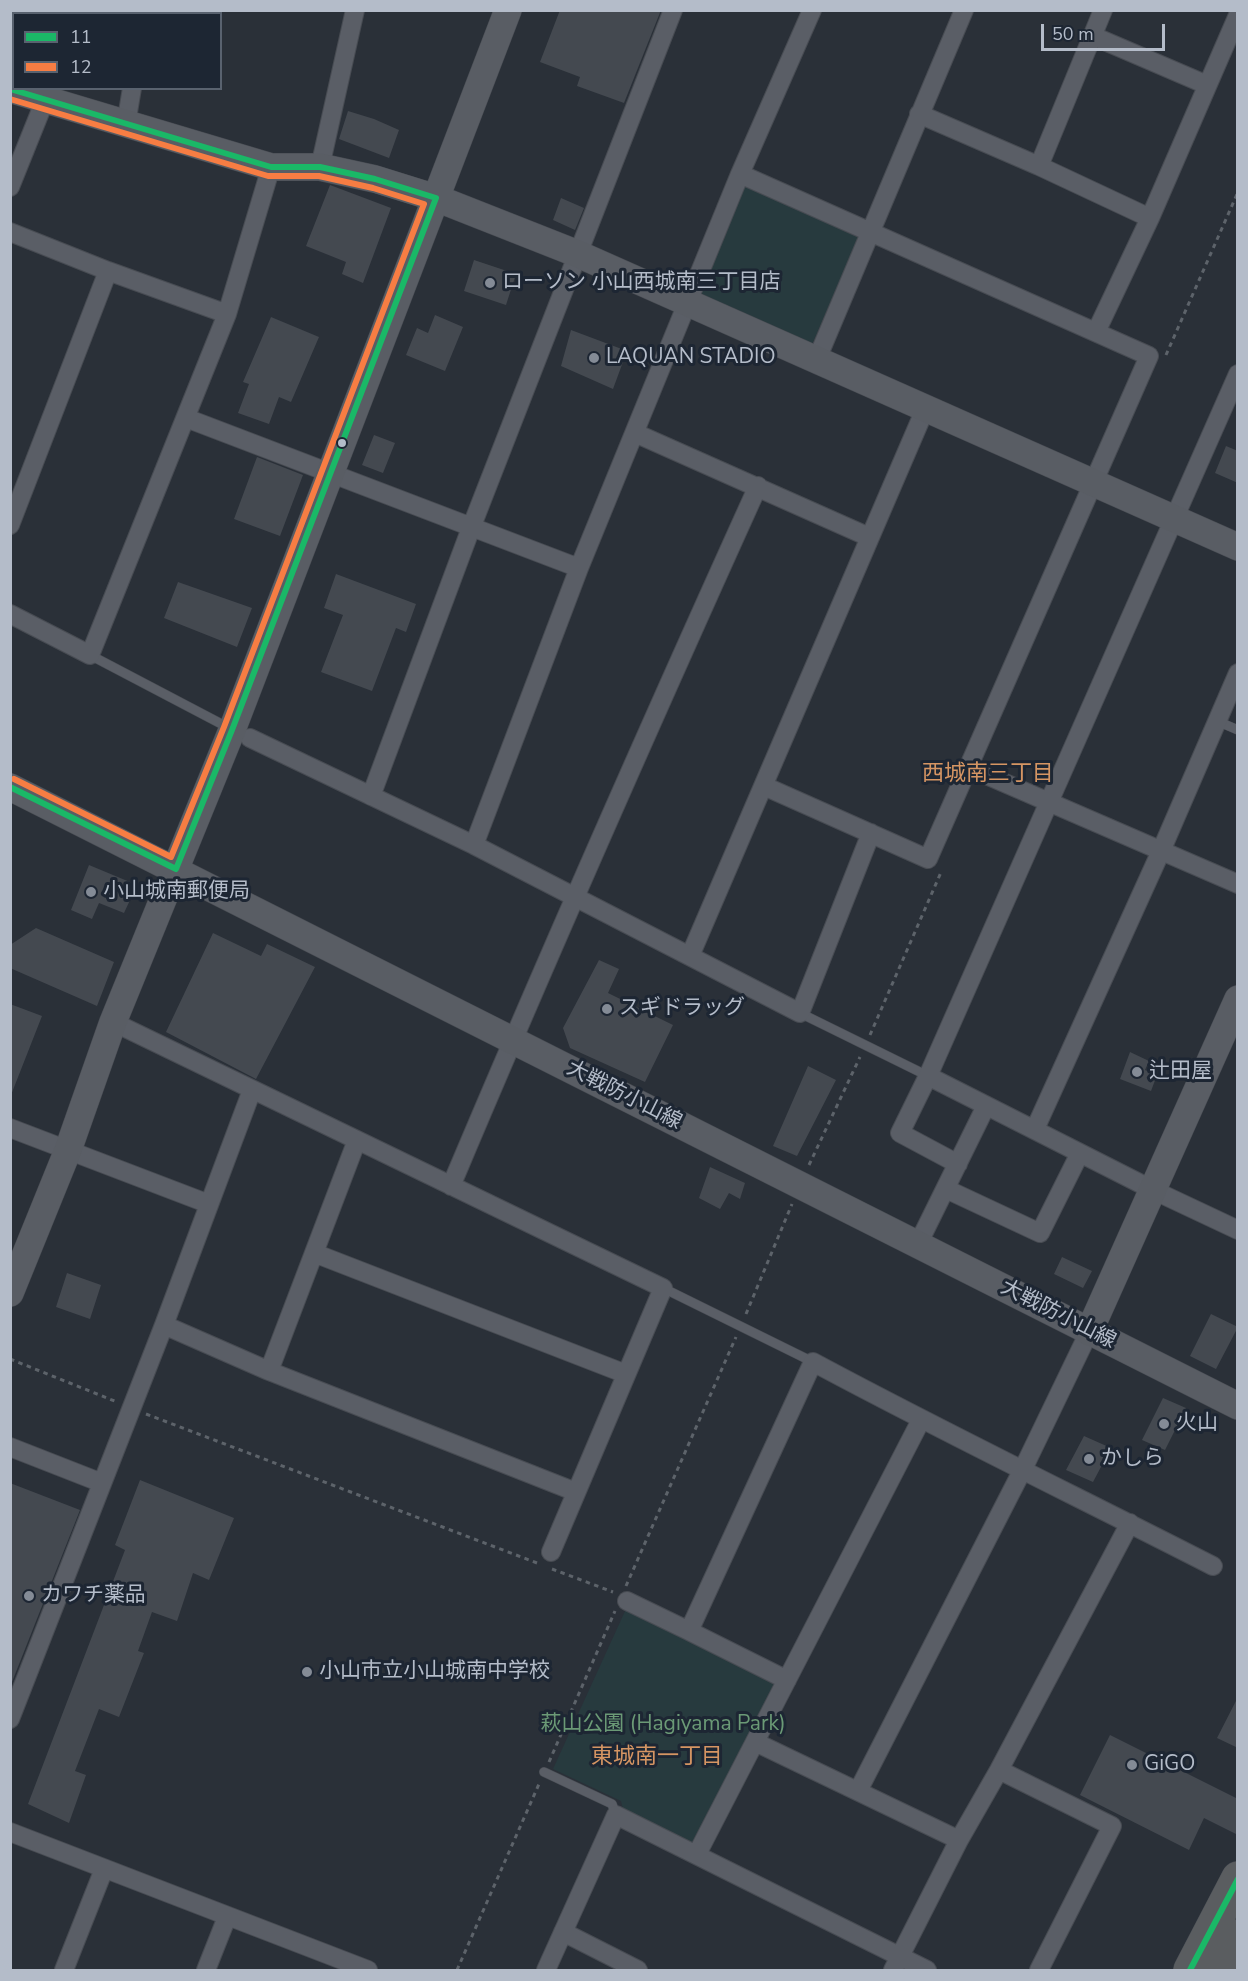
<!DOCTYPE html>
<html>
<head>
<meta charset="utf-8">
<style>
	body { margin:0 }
	#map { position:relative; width:1248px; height:1981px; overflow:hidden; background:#2a3038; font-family:"Nunito Sans",sans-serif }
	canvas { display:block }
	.frame { position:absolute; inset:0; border:12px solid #b4bcc9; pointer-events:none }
	.legend { position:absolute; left:12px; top:12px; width:210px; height:78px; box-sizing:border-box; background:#1d2633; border:2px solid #59626f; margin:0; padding:8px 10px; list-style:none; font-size:18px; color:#b4bcc9 }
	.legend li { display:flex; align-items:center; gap:12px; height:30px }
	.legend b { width:30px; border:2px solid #59626f }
	.scale { position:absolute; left:1041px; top:24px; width:124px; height:27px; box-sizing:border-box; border:3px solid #b4bcc9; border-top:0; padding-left:8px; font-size:18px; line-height:21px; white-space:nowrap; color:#b4bcc9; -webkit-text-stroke:4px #1d2633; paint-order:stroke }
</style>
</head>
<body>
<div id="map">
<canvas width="1248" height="1981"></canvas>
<div class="frame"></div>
<ul class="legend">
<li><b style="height:8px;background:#1ab867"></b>11</li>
<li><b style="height:8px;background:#f77d43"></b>12</li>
</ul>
<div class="scale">50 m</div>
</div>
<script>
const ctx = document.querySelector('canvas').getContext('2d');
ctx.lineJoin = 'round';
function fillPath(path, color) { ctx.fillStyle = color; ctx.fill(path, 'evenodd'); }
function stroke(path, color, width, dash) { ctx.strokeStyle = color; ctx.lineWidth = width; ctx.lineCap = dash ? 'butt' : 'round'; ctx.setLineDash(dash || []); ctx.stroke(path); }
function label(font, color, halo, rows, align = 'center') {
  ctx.font = font + ' "Nunito Sans","Noto Sans JP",sans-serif'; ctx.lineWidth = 6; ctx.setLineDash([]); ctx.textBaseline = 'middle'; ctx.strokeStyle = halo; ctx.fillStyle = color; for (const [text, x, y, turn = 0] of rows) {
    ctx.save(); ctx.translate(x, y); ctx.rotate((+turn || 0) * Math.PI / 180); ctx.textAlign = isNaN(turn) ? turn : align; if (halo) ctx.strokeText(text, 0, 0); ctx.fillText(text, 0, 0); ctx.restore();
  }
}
const green = new Path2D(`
	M745 186 860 236 810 349 696 299Z
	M626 1609 776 1682 693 1844 623 1809 621 1801 553 1769Z`);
const building = new Path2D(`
	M560 10H661L624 103 577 86 580 77 540 62Z
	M348 111 374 119 399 130 389 158 339 139Z
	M330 185 391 208 363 283 342 274 346 262 306 246Z
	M561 198 584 208 575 230 553 220Z
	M474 260 516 274 506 305 464 291Z
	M435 315 463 327 445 371 406 355 417 328 428 333Z
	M271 317 319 337 291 402 279 397 269 424 238 413 249 384 243 382Z
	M571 330 627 351 613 389 561 366Z
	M374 435 395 443 383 473 362 465Z
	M1226 446 1238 451V483L1215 473Z
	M257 457 303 475 280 536 234 519Z
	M336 574 416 604 406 632 396 628 372 691 321 672 343 615 324 608Z
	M178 582 252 608 237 647 164 618Z
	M89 865 137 885 124 913 99 903 92 919 71 910Z
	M36 928 114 962 97 1006 10 968V945Z
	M213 933 261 956 267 944 315 967 256 1079 166 1032Z
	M599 960 619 969 608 993 673 1025 645 1082 570 1048 563 1028Z
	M10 1004 42 1016 11 1095H10Z
	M1130 1052 1149 1061 1145 1070 1157 1075 1151 1091 1120 1079Z
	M808 1066 836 1080 797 1156 773 1146Z
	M710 1167 745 1183 740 1199 729 1193 720 1209 699 1198Z
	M1062 1257 1092 1271 1083 1288 1054 1274Z
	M67 1273 101 1285 90 1319 56 1307Z
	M1211 1314 1238 1327 1216 1369 1190 1356Z
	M1163 1398 1186 1408 1165 1450 1142 1440Z
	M1084 1436 1111 1448 1093 1482 1066 1470Z
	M140 1480 234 1518 209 1580 193 1573 177 1621 152 1612 138 1651 144 1653 119 1717 99 1709 75 1771 86 1775 69 1823 28 1804 125 1550 115 1545Z
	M10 1483 80 1510 10 1687Z
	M1238 1697V1748L1217 1738Z
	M1110 1735 1238 1799V1835L1204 1818 1189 1850 1080 1795Z`);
const path = new Path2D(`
	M1166 355 1238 192
	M870 1035 942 870
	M809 1165 860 1057
	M746 1314 792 1204
	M10 1359 117 1402
	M146 1414 537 1563
	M552 1569 613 1592
	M626 1586 736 1337
	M549 1762 615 1611
	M457 1970 539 1784`);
const lane = new Path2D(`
	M90 655 231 729
	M1217 721 1238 730
	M800 1013 928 1076
	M663 1288 813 1362
	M544 1772 612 1804 616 1815`);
const street = new Path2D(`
	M146 14 147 10
	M1093 36 1207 85
	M919 114 1039 166 1150 218
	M126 124 132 88
	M1039 166 1103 10
	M320 167 355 10
	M740 174 1149 356 928 859 764 786
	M10 187 45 100
	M10 232 108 271 227 314
	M1096 332 1150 218 1238 15
	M817 359 964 10
	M186 418 579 568
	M635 433 869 537
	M10 525 108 271
	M10 614 90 655 227 314 271 167
	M250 738 474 845 800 1013 871 833
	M984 774 1238 884
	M371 796 471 528 673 10
	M474 845 579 568 740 174 812 10
	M690 956 926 407
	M113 1022 663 1288 551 1552
	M928 1076 1153 1190 1238 1230
	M10 1128 209 1204
	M1035 1129 1161 851 1238 673
	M958 1164 900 1133 928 1076 1238 374
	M451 1186C550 951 653 718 758 486
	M946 1189 1040 1233 1080 1153
	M918 1244 986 1106
	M314 1253 626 1374
	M164 1325 269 1371 576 1492
	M269 1371 357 1140
	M10 1447 102 1483
	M627 1601 689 1631
	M787 1680 689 1631 813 1362C945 1433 1080 1498 1213 1566
	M10 1719 164 1325 252 1090
	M755 1742 959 1840
	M999 1770 1112 1826 1039 1970
	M858 1791 1023 1469 1089 1332
	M10 1832 368 1970
	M697 1854 921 1420
	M563 1932 638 1970
	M64 1970 104 1869
	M206 1970 227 1917
	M546 1970 616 1815 927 1970
	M893 1970 959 1840 999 1770 1130 1523`);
const secondary = new Path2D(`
	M10 89 271 167H320L375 179 436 198 578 254 1238 547
	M10 787 1238 1406
	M10 1293 68 1150 113 1022 232 730 508 10
	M1089 1332 1238 999`);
const highway = new Path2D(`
	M1190 1970 1238 1878
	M1219 1970 1238 1936`);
const bus1 = new Path2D(`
	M10 89 271 167H320L375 179 436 198
	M10 787 176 869
	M176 869 232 730 436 198
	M1190 1970 1238 1879`);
const bus2 = new Path2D(`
	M10 99 268 176H319L373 188 424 204 224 727 171 857 14 779`);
const markers = [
	[490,283,6,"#848b96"],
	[594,358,6,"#848b96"],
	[342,443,5,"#b4bcc9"],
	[91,892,6,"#848b96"],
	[607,1009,6,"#848b96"],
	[1137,1072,6,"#848b96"],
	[1164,1424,6,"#848b96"],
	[1089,1459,6,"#848b96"],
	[29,1596,6,"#848b96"],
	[307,1672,6,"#848b96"],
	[1132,1765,6,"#848b96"]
];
const poiNames = [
	["ローソン 小山西城南三丁目店",502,283],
	["LAQUAN STADIO",606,358],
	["小山城南郵便局",103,892],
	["スギドラッグ",619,1009],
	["辻田屋",1149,1072],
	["火山",1176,1424],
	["かしら",1101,1459],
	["カワチ薬品",41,1596],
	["小山市立小山城南中学校",319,1672],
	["GiGO",1144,1765]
];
const streetNames = [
	["大戦防小山線",624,1096,27],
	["大戦防小山線",1058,1315,27]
];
const parkNames = [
	["萩山公園 (Hagiyama Park)",663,1725]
];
const neighbourhoodNames = [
	["西城南三丁目",988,775],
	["東城南一丁目",657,1758]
];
fillPath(green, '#273a3e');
fillPath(building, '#444950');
stroke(lane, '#484c53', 10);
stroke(street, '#484c53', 20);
stroke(secondary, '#484c53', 28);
stroke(highway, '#474c53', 34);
stroke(path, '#5d636a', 3, [4.5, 4.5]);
stroke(lane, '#5a5e66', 9);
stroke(street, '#5a5e66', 18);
stroke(secondary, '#595d64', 27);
stroke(highway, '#5a5d60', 33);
stroke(bus1, '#1ab867', 6);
stroke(bus2, '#f77d43', 6);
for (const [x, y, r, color] of markers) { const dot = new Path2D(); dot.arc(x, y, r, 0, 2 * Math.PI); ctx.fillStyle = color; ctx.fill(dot); stroke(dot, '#1d2633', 2); }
label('21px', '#b4bcc9', '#1d2633', poiNames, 'left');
label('21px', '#b4bcc9', '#1d2633', streetNames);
label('21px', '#6b9a76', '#1d2633', parkNames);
label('22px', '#d59563', '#1d2633', neighbourhoodNames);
</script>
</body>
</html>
